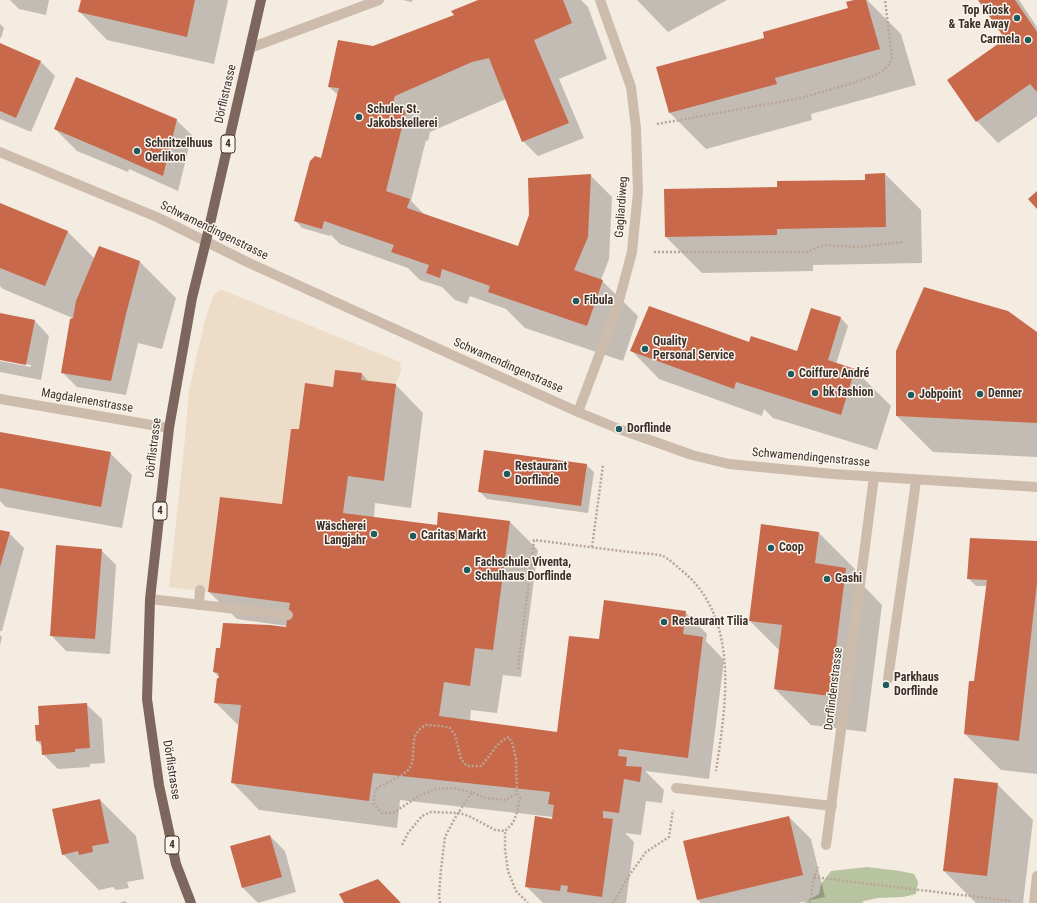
<!DOCTYPE html>
<html>
<head>
<meta charset="utf-8">
<style>
	body { margin:0 }
	canvas { display:block; background:#f4ebe1 }
</style>
</head>
<body>
<canvas width="1037" height="903"></canvas>
<script>
const ctx = document.querySelector('canvas').getContext('2d');
ctx.lineJoin = 'round';
function fillPath(path, color) { ctx.fillStyle = color; ctx.fill(path, 'evenodd'); }
function stroke(path, color, width, dash) { ctx.strokeStyle = color; ctx.lineWidth = width; ctx.lineCap = dash ? 'butt' : 'round'; ctx.setLineDash(dash || []); ctx.stroke(path); }
function label(font, color, halo, rows, align = 'center') {
  ctx.font = font + ' "Roboto Condensed",sans-serif'; ctx.lineWidth = 3; ctx.setLineDash([]); ctx.textBaseline = 'middle'; ctx.strokeStyle = halo; ctx.fillStyle = color; for (const [text, x, y, turn = 0] of rows) {
    ctx.save(); ctx.translate(x, y); ctx.rotate((+turn || 0) * Math.PI / 180); ctx.textAlign = isNaN(turn) ? turn : align; if (halo) ctx.strokeText(text, 0, 0); ctx.fillText(text, 0, 0); ctx.restore();
  }
}
const green = new Path2D(`
	M867 867 900 871 914 874 918 882 916 894 903 897 878 898 864 901 862 903H803L819 894 821 884 831 871Z`);
const plaza = new Path2D(`
	M222 290 400 362 401 370 396 384 361 380 362 373 335 370 333 387 305 383 299 429H291L282 504 220 497 208 592 169 587 185 439 189 391 204 324 210 305 214 294 218 291Z`);
const shadow = new Path2D(`
	M10 0H49L46 15 19 9Z
	M82 0H228L214 64 107 40 80 12Z
	M403 0H413L411 2Z
	M481 0H581L588 7 607 59 559 79 584 138 538 156 523 141 506 99 430 132 428 141 426 140 411 201 424 214 518 247 590 175 612 197 609 259 601 280 638 316 623 361 525 328 506 309 470 296 467 304 455 300 442 287 420 280 408 268 340 244 330 234V236L302 228 295 220 321 159 338 95 329 87 373 47 455 16Z
	M637 0H727L668 32Z
	M859 0H867L901 34 916 85 811 114 812 120 706 149 670 113 657 68 766 38 849 9Z
	M979 0H1019L1037 27V116L998 143 977 121 1007 39Z
	M0 24 4 28 1 38H0Z
	M0 44 40 61 55 76 31 132 0 119Z
	M176 120 192 135 178 191 129 169 128 172 77 151 55 129Z
	M885 174 921 210 922 263 813 265V271L702 273 666 237 778 188 866 181Z
	M0 204 68 232 95 259 100 247 140 262 176 298 162 349 138 343 126 395 77 387 62 372 75 319 3 289 0 286Z
	M812 309 841 318 848 326 836 364 855 370 891 406 877 450 773 418 764 409 762 416 659 379 632 351 748 343 798 352Z
	M0 314 34 320 49 336 41 380 0 372V361L31 367V365L0 359Z
	M1037 333V457L933 452 897 416Z
	M362 374 369 382 396 385 423 413 411 508 375 503 374 518 438 526 439 513 510 522 538 550 521 677 503 675 497 713 471 710 470 721 558 733 600 640 685 612 707 634 706 641 724 660 709 779 645 771 664 790 662 803 646 801 641 835 625 833 634 842 626 903H543L526 886 553 820V817L400 800 397 828 259 810 232 782 239 726 215 702 221 679 214 672 221 649 287 628V626L237 619 209 592 283 505 300 431 334 388Z
	M0 433 110 453 132 475 122 528 6 507 0 501Z
	M586 465 594 472 588 513 487 499 479 491Z
	M0 531 9 533 24 548 2 631H0Z
	M819 533 855 569 854 576 882 605 866 732 811 725 775 689 780 651 750 621Z
	M1037 542V774L1001 770 965 734 975 682 987 586H976L968 578Z
	M101 550 116 565 110 654 66 651 51 635Z
	M0 635 2 637 0 645Z
	M86 704 102 719 105 763 90 764V767L58 769 43 754 42 746 37 741 40 726Z
	M997 784 1033 820 1023 903H976L944 871Z
	M100 800 136 836 144 879 127 882 129 888 116 890 113 887 99 890 63 854Z
	M789 817 811 839 825 897 798 903H701L698 900Z
	M270 836 285 851 296 892 258 903 243 888 231 846Z
	M125 901 127 903H119Z`);
const building = new Path2D(`
	M81 0H195L187 37 78 12Z
	M478 0H563L572 23 534 40 569 123 522 142 489 58 472 62 395 96 392 105 406 111 386 191 410 199 407 208 518 246 529 215 528 178 591 174 588 237 574 270 603 280 587 326 488 292 490 286 442 269 440 278 426 273 429 265 391 252 394 245 324 221 322 229 294 221 310 161 315 156 321 158 339 88 328 87 338 40 373 46 454 15 451 11Z
	M854 0H866L880 49 775 78 777 84 669 113 656 67 764 38 763 32 848 8 846 2Z
	M978 0H1015L1037 32V92L1030 84 976 122 947 80 1005 39Z
	M0 43 41 61 16 118 0 111Z
	M76 77 177 119 163 176 106 151 54 129Z
	M885 173 886 227 777 229V235L665 237 664 189 777 187V181L865 180V174Z
	M1037 191V209L1028 199Z
	M0 203 68 231 45 286 0 268Z
	M99 246 140 261 126 314 111 381 61 373 70 319 73 318 76 301Z
	M924 287 1008 311 1037 332V423L896 416V351Z
	M649 306 749 342 751 336 797 351 811 308 841 317 828 360 855 369 841 415 736 382 734 389 630 351Z
	M0 313 35 320 26 365 0 360Z
	M335 370 362 373 361 380 396 384 384 481 348 476 343 513 437 525 438 512 510 521 493 650 475 648 470 686 444 682 439 716 557 732 569 636 599 639 604 600 686 611 683 634 703 637 688 758 619 749 618 756 627 757 626 766 642 767 640 782 624 779 619 813 603 811V818L613 819 602 897 567 892 568 886 561 885 560 891 525 887 535 816 552 819 554 805 548 804 550 792 373 773 369 801 231 783 241 705 214 703 217 678H219L218 673 213 672 216 648H220L223 623 270 625 286 627 290 603 208 592 220 497 282 504 291 429H299L305 383 333 387Z
	M0 432 111 452 101 507 0 488Z
	M484 450 587 464 581 506 478 492Z
	M761 524 819 532 815 563 846 568 830 696 774 689 782 625 749 621Z
	M0 530 10 532 0 567Z
	M970 538 1037 541V583L1019 741 964 734 969 681H974L987 580 967 579Z
	M56 545 102 549 95 639 50 636Z
	M87 703 90 748 75 749V752L42 755 41 741H36L35 725H39L38 706Z
	M954 778 998 783 987 876 943 871Z
	M100 799 109 843 92 846 93 852 79 855 78 851 62 855 52 809Z
	M789 816 803 875 697 900 683 841Z
	M270 835 282 877 242 888 230 846Z
	M378 879 401 903H344L339 894Z`);
const path = new Path2D(`
	M657 124 801 98 853 83 878 74 888 66 892 58 885 0
	M654 252H806L824 245 857 247 903 242
	M592 547 603 465
	M518 669 534 540C566 544 598 548 630 552 637 553 658 554 663 556 669 559 675 565 680 569 741 617 726 704 716 771
	M472 792 453 788 436 789 419 796 393 813H382L374 804V798L377 788C385 784 405 775 409 769 417 758 409 741 419 730 421 728 424 726 426 725L442 726 450 728 455 735 461 759 467 766H481C490 757 496 742 509 737L513 745 516 759 517 793 520 797 517 812 513 823 505 831V849L508 871 516 891 528 903
	M402 845 408 833 422 816 431 812 459 813 469 816 495 830 505 831
	M814 877 870 884 1012 901
	M440 903 439 896 441 869 445 837 455 818 472 792 486 798 506 800 517 793
	M612 903 614 902 628 877 646 852 669 837 673 810
	M810 903 814 877 818 867`);
const minor = new Path2D(`
	M250 48 379 0
	M0 152 159 218 247 262 578 412 619 429 692 455 729 464 833 474 1037 487
	M0 399 169 428
	M578 412 617 308 632 252 638 192 636 128 631 87 600 0
	M150 599 288 615
	M199 605 200 590
	M888 679 911 518 916 480
	M676 788 832 806
	M826 845 874 477
	M1034 903 1037 876`);
const major = new Path2D(`
	M191 903 176 864 159 785 147 699 150 599 169 428 192 298 206 241 261 0`);
const markers = [
	[1017,18,4,"#1f5a5e"],
	[1028,40,4,"#1f5a5e"],
	[359,117,4,"#1f5a5e"],
	[137,151,4,"#1f5a5e"],
	[576,301,4,"#1f5a5e"],
	[645,349,4,"#1f5a5e"],
	[791,374,4,"#1f5a5e"],
	[815,393,4,"#1f5a5e"],
	[980,394,4,"#1f5a5e"],
	[911,395,4,"#1f5a5e"],
	[619,429,4,"#1f5a5e"],
	[507,474,4,"#1f5a5e"],
	[374,534,4,"#1f5a5e"],
	[413,536,4,"#1f5a5e"],
	[771,548,4,"#1f5a5e"],
	[467,570,4,"#1f5a5e"],
	[827,579,4,"#1f5a5e"],
	[664,622,4,"#1f5a5e"],
	[886,685,4,"#1f5a5e"]
];
const shields = [
	[228,144,14],
	[160,511,14],
	[172,845,14]
];
const shieldNames = [
	["4",228,144],
	["4",160,511],
	["4",172,845]
];
const poiNames = [
	["Top Kiosk",1009,11,"right"],
	["& Take Away",1009,25,"right"],
	["Carmela",1020,40,"right"],
	["Schuler St.",367,110],
	["Jakobskellerei",367,124],
	["Schnitzelhuus",145,144],
	["Oerlikon",145,158],
	["Fibula",584,301],
	["Quality",653,342],
	["Personal Service",653,356],
	["Coiffure André",799,374],
	["bk fashion",823,393],
	["Denner",988,394],
	["Jobpoint",919,395],
	["Dorflinde",627,429],
	["Restaurant",515,467],
	["Dorflinde",515,481],
	["Wäscherei",366,527,"right"],
	["Langjahr",366,541,"right"],
	["Caritas Markt",421,536],
	["Coop",779,548],
	["Fachschule Viventa,",475,563],
	["Schulhaus Dorflinde",475,577],
	["Gashi",835,579],
	["Restaurant Tilia",672,622],
	["Parkhaus",894,678],
	["Dorflinde",894,692]
];
const streetNames = [
	["Dörflistrasse",226,94,-77],
	["Gagliardiweg",622,207,-86],
	["Schwamendingenstrasse",214,231,26],
	["Schwamendingenstrasse",508,366,24],
	["Magdalenenstrasse",87,401,10],
	["Dörflistrasse",154,448,-83],
	["Schwamendingenstrasse",811,458,5],
	["Dorflindenstrasse",834,689,-83],
	["Dörflistrasse",171,770,81]
];
fillPath(green, '#b8c4a0');
fillPath(plaza, '#ecdcc8');
fillPath(shadow, '#0003');
fillPath(building, '#c8694b');
stroke(path, '#b9a596', 2.5, [2, 2]);
stroke(minor, '#cdbbac', 10);
stroke(major, '#7d675c', 10);
for (const [x, y, r, color] of markers) { const dot = new Path2D(); dot.arc(x, y, r, 0, 2 * Math.PI); ctx.fillStyle = color; ctx.fill(dot); stroke(dot, '#fbf5ee', 1.5); }
for (const [x, y, w] of shields) { const box = new Path2D(); box.roundRect(x - w / 2, y - 9, w, 18, 3); ctx.fillStyle = '#fbf5ee'; ctx.fill(box); stroke(box, '#3b302b', 1); }
label('bold 11px', '#3b302b', null, shieldNames);
label('bold 12px', '#3b302b', '#fbf5ee', poiNames, 'left');
label('12px', '#3b302b', '#fbf5ee', streetNames);
</script>
</body>
</html>
